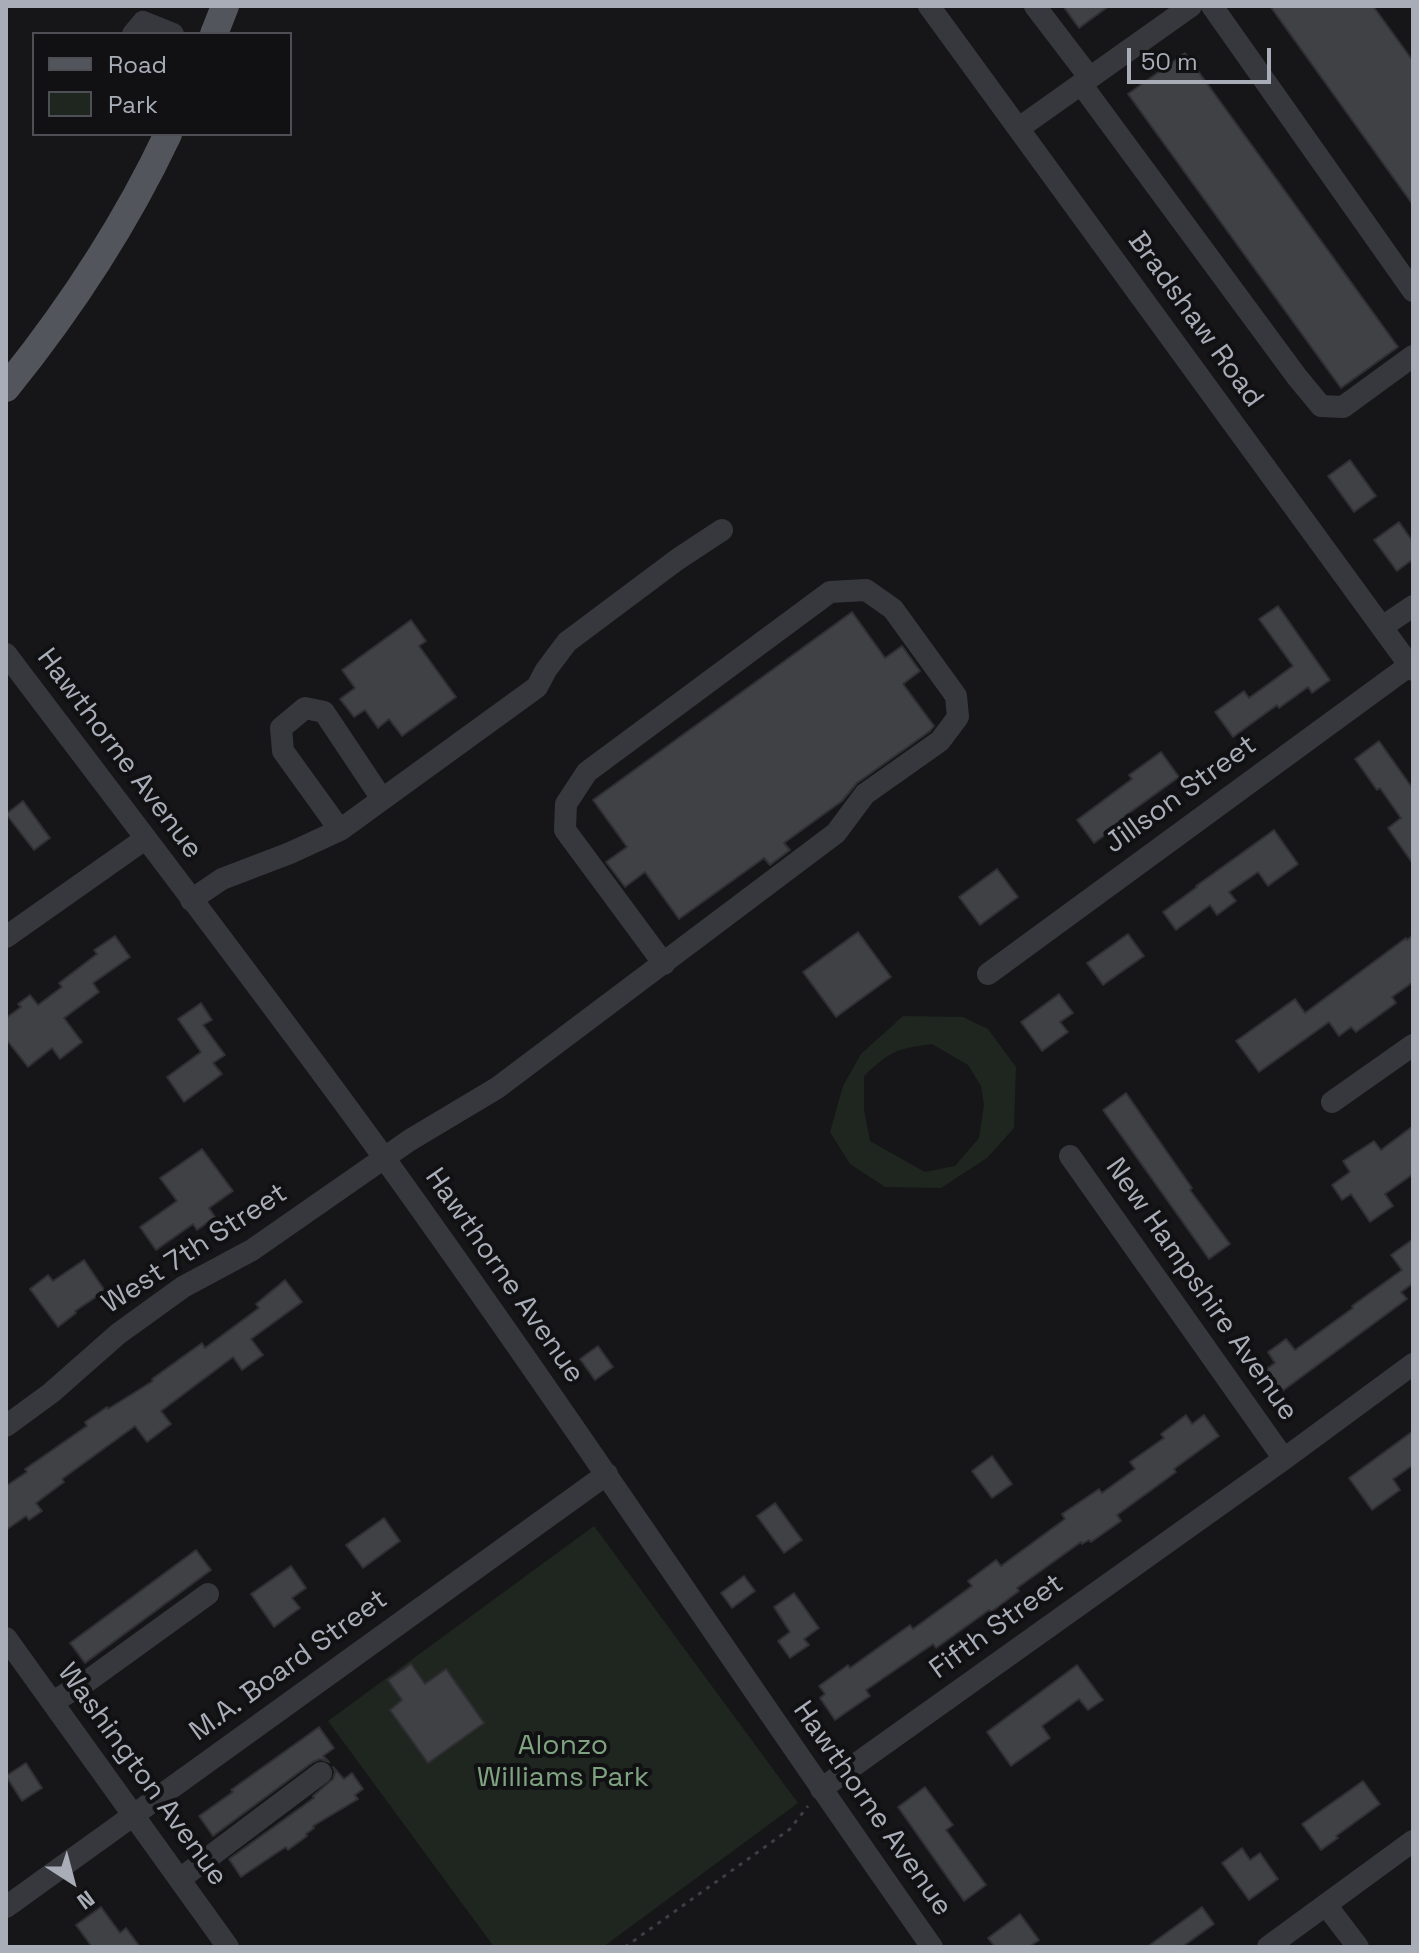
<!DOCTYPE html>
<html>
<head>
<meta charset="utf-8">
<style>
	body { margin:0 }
	#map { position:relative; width:1419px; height:1953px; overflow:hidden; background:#161618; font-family:"Space Grotesk",sans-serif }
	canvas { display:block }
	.frame { position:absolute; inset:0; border:8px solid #a8adb8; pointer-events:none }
	.legend { position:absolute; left:32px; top:32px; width:260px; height:104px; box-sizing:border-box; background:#111113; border:2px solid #4d4f55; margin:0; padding:10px 14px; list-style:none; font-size:24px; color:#a8adb8 }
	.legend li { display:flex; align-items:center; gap:16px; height:40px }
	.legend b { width:40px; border:2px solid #4d4f55 }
	.north { position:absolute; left:32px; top:1841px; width:80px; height:80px; -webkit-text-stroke:6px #111113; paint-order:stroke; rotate:144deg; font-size:22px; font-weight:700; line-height:32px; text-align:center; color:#a8adb8 }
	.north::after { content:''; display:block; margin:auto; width:28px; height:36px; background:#a8adb8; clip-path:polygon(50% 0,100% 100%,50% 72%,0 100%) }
	.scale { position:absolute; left:1127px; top:48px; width:144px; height:36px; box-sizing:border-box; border:4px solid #a8adb8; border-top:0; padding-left:10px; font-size:24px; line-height:28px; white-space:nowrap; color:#a8adb8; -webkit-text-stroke:6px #111113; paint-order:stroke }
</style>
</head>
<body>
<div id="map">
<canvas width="1419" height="1953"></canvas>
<div class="frame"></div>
<ul class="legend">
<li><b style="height:10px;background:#53555c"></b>Road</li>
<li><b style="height:22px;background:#1e261f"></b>Park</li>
</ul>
<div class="north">N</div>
<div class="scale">50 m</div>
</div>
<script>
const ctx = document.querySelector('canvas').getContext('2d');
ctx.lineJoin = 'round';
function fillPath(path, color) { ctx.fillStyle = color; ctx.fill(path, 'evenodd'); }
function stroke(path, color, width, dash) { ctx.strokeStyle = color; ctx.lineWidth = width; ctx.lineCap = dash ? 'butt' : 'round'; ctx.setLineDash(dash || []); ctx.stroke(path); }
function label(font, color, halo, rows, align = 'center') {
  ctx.font = font + ' "Space Grotesk",sans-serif'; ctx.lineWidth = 8; ctx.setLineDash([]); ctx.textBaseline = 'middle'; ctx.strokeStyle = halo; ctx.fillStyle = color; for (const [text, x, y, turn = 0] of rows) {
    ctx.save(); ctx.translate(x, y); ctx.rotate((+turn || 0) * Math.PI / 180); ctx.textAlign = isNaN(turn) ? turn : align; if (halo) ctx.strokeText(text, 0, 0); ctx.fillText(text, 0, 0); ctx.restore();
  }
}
const green = new Path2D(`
	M903 1016 963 1017 988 1029 1016 1067 1014 1128 987 1158 941 1188 885 1187 850 1164 830 1132 843 1086 861 1054ZM932 1044 968 1065 981 1086 984 1105 979 1138 955 1166 925 1172 870 1141 864 1110V1076C890 1051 896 1049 932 1044Z
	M594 1526 798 1803 603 1947H494L328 1721Z`);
const building = new Path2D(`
	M1063 6H1109L1079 28Z
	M1270 6H1373L1413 61V205Z
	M1185 53 1398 347 1341 388 1128 94Z
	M1350 460 1376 496 1354 512 1328 476Z
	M1399 522 1413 542V559L1397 571 1374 540Z
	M1278 606 1330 680 1312 693 1308 687 1279 708 1277 705 1233 737 1215 712 1244 691 1249 698 1293 666 1259 619Z
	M852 612 885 658 902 646 920 671 903 684 934 726 930 731 857 783 842 801 784 843 790 850 770 865 764 858 679 919 645 872 625 887 606 862 627 847 593 800Z
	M411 620 426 641 419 646 456 697 402 736 389 719 378 728 365 710 354 717 340 699 355 688 342 670Z
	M1379 741 1413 789V864L1388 828 1401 818 1380 788 1377 790 1355 759Z
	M1161 752 1179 777 1125 816 1127 819 1094 843 1077 820 1132 779 1129 775Z
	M23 801 50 838 34 850 6 814Z
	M1274 830 1298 864 1268 886 1258 872 1229 892 1236 901 1217 915 1210 905 1176 930 1163 912 1197 887 1196 886Z
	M997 869 1018 897 980 925 959 897Z
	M858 932 891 977 836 1017 803 972Z
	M1128 934 1144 956 1103 985 1087 963Z
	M1413 935V982L1392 997 1396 1003 1356 1032 1351 1027 1339 1036 1329 1022 1259 1072 1236 1041 1295 999 1305 1013 1406 938 1407 940Z
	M115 936 130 957 93 983 99 992 64 1018 82 1042 60 1059 52 1048 28 1067 6 1039V1018L21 1007 18 1004 30 995 38 1005 62 987 59 983 97 954 94 950Z
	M1059 994 1073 1013 1060 1022 1068 1032 1042 1051 1021 1022Z
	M201 1003 212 1020 203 1025 225 1055 213 1063 222 1074 184 1102 167 1077 201 1052 178 1019Z
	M1126 1093 1192 1188 1190 1190 1230 1244 1209 1259 1103 1110Z
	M1413 1126V1174L1385 1194 1393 1206 1370 1222 1351 1194 1342 1200 1332 1185 1350 1172 1343 1161 1374 1141 1381 1150Z
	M202 1149 233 1191 209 1208 215 1217 197 1230 193 1224 156 1250 140 1227 177 1201 160 1178Z
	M1413 1239V1285L1412 1284 1401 1292 1407 1299 1281 1392 1265 1370 1275 1363 1268 1352 1286 1339 1295 1350 1353 1308 1352 1306 1402 1270 1391 1255Z
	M84 1260 105 1291 75 1311 76 1313 58 1327 30 1289 48 1275 53 1281Z
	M285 1280 302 1302 251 1339 263 1355 242 1370 233 1357 161 1411 171 1424 147 1442 135 1426 62 1479 64 1482 36 1503 42 1511 29 1520 26 1516 6 1530V1486L27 1472 25 1469 87 1426 85 1422 107 1407 108 1409 153 1381 152 1379 202 1343 205 1348 259 1308 256 1304Z
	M598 1346 613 1367 595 1380 580 1359Z
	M1186 1415 1192 1424 1204 1415 1219 1436 1174 1469 1176 1472 1117 1515 1121 1521 1091 1542 1089 1540 1082 1544 1081 1542 1017 1588 1019 1591 991 1612 989 1610 936 1648 933 1644 866 1690 870 1696 835 1720 820 1698 825 1694 819 1686 848 1665 850 1668 910 1625 913 1629 972 1586 968 1581 996 1560 1001 1566 1065 1519 1062 1514 1099 1489 1102 1493 1135 1469 1130 1462 1164 1438 1161 1434Z
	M1413 1431V1465L1393 1479 1400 1490 1372 1510 1349 1478Z
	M992 1456 1012 1484 992 1498 972 1471Z
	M775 1503 802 1540 784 1553 757 1516Z
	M384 1518 400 1541 363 1568 346 1545Z
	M196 1550 211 1570 85 1663 70 1643Z
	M291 1566 306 1588 292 1598 300 1608 274 1627 251 1594Z
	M744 1576 755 1591 732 1608 721 1593Z
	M794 1593 819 1628 804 1639 809 1645 790 1658 778 1641 790 1632 774 1607Z
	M411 1664 425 1684 446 1669 484 1723 428 1763 390 1710 402 1700 388 1680Z
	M1077 1665 1103 1700 1088 1710 1079 1699 1042 1726 1050 1738 1011 1766 987 1732Z
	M319 1727 334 1748 323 1756 329 1762 320 1759 313 1762 213 1836 199 1816 233 1792 231 1790Z
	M26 1763 42 1788 22 1801 6 1776Z
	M333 1767 344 1779 352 1773 363 1789 355 1795 358 1799 313 1826 314 1828 306 1834 307 1836 288 1850 286 1847 278 1852 241 1877 229 1859 314 1798 313 1796 333 1779 335 1772Z
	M1363 1781 1380 1804 1336 1836 1338 1838 1321 1850 1302 1824Z
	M925 1787 953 1825 946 1830 986 1885 964 1901 898 1807Z
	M1242 1848 1250 1860 1260 1853 1278 1879 1249 1900 1222 1863Z
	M101 1907 120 1933 126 1928 140 1947H92L76 1925Z
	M1202 1907 1214 1924 1182 1947H1147Z
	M1020 1914 1039 1940 1029 1947H995L988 1938Z`);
const path = new Path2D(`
	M625 1947 790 1829 808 1806`);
const minor = new Path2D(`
	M929 6 1413 670
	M1035 6 1090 78
	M1212 6 1413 291
	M133 34 143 22 173 34
	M1081 84 1297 377 1321 406 1343 407 1413 356
	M1019 128 1191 6
	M1382 627 1413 606
	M6 654C133 822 262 989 385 1159 572 1419 748 1686 932 1947
	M340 830 283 751 281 728 305 708 324 712 382 799
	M191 900 222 879 290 853 340 830 537 687 546 670 567 642 678 559 722 530
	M6 937 145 839
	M988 974 1410 665
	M1332 1102 1413 1045
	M1070 1156 1284 1459
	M6 1426 51 1393 118 1334 183 1287 252 1250 410 1140 497 1088 836 833 865 794 940 741 958 717 956 696 893 609 866 590 830 592 587 772 566 804 565 830 664 964
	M6 1638 228 1947
	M53 1702 89 1680 208 1594
	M821 1789 1284 1459 1413 1364
	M180 1879 321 1773
	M1326 1905 1358 1947
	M6 1907 607 1474
	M1268 1947 1413 1841`);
const major = new Path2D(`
	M214 34 225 6
	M6 388C69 310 125 225 168 134`);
const streetNames = [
	["Bradshaw Road",1195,320,54],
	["Hawthorne Avenue",119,754,53],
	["Jillson Street",1181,795,-36],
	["West 7th Street",195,1249,-33],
	["Hawthorne Avenue",504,1276,55],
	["New Hampshire Avenue",1201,1290,55],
	["Fifth Street",997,1627,-36],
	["M.A. Board Street",289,1666,-36],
	["Washington Avenue",142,1775,54],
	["Hawthorne Avenue",872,1809,55]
];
const parkNames = [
	["Alonzo",563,1746],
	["Williams Park",563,1778]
];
fillPath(green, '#1e261f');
fillPath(building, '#404145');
stroke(building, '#303034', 2);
stroke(path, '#3d3f44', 3, [4, 6]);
stroke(minor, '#37383d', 22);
stroke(major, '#53555c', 28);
label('28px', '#a8adb8', '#111113', streetNames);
label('28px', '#7fa381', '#111113', parkNames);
</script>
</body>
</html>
